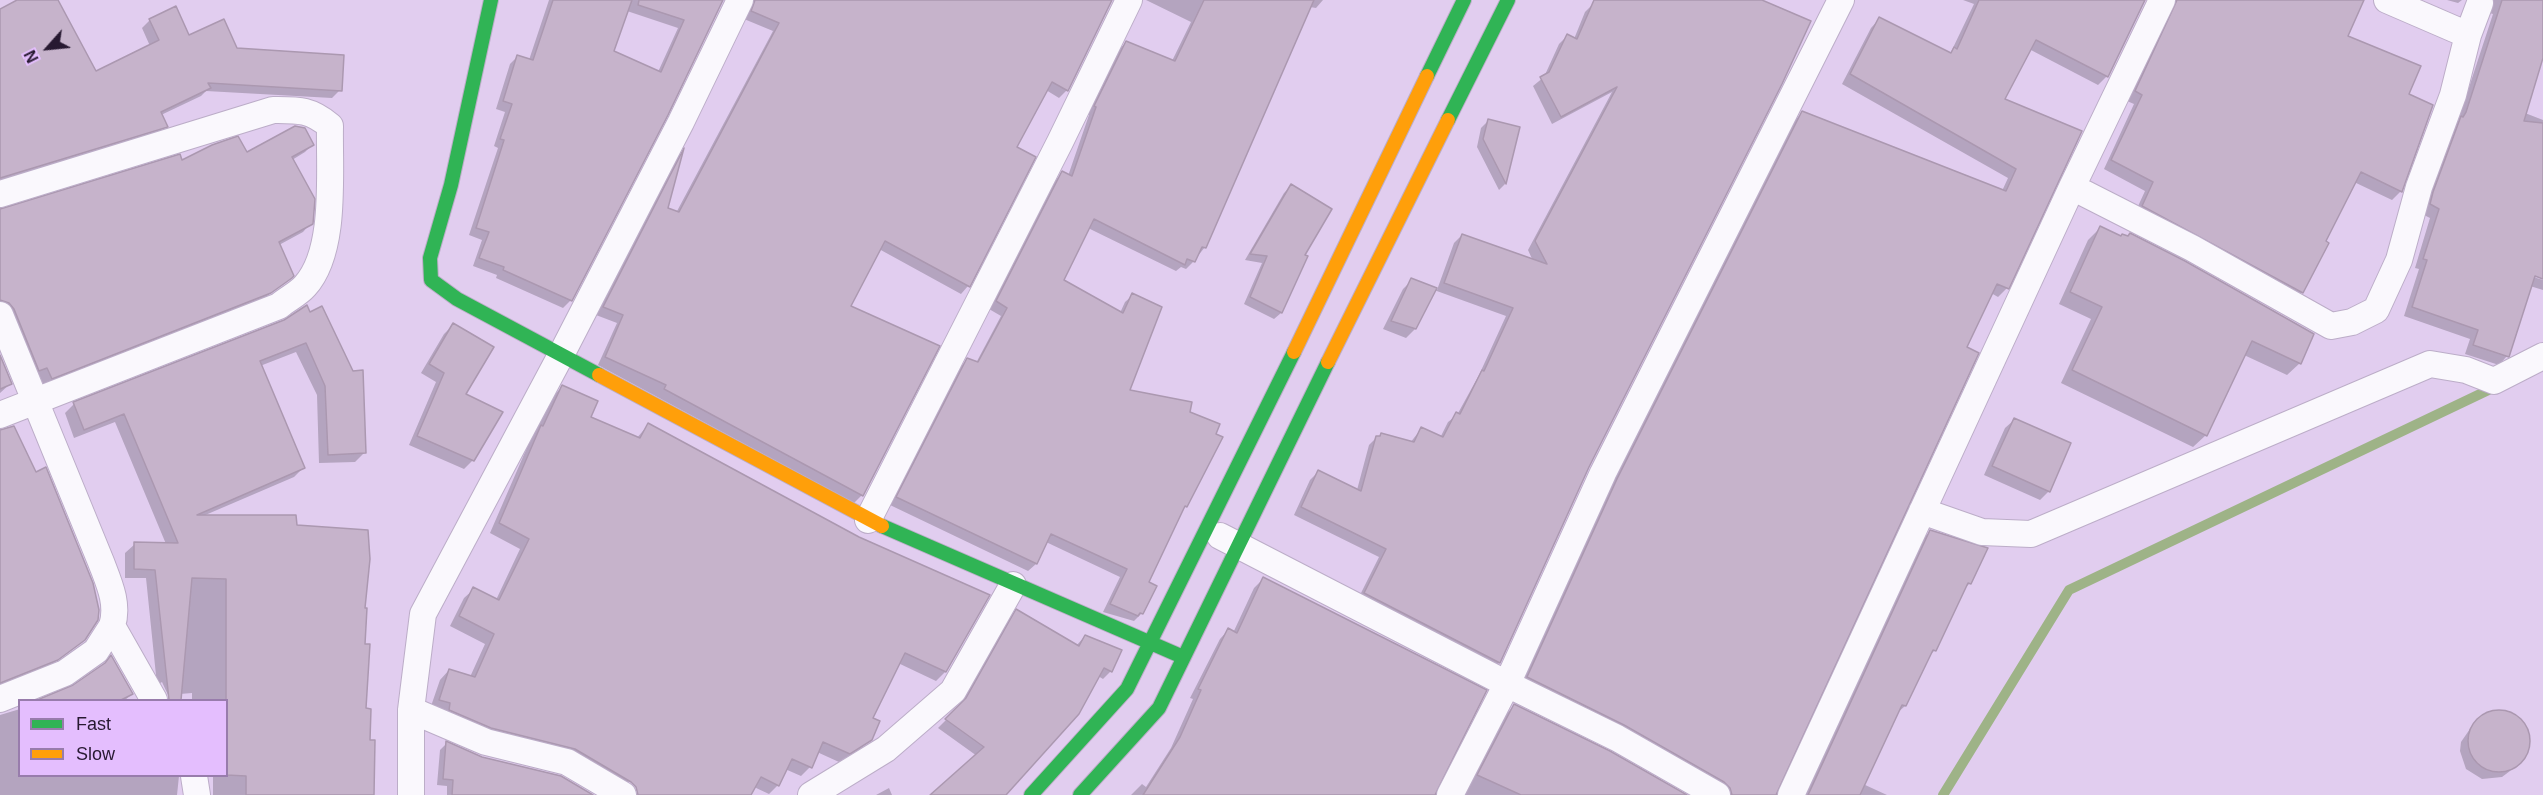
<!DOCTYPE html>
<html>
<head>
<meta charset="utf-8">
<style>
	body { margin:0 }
	#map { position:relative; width:2543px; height:795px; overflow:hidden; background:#e1cdef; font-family:Helvetica,sans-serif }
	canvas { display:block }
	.legend { position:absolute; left:18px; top:699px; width:210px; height:78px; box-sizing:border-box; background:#e4befe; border:2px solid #987cac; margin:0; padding:8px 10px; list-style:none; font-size:18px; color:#271931 }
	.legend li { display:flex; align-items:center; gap:12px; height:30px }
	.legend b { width:30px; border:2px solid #987cac }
	.north { position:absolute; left:18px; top:18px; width:60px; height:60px; -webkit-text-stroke:4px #e4befe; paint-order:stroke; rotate:243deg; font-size:16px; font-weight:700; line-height:24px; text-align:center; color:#271931 }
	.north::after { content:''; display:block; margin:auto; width:21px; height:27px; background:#271931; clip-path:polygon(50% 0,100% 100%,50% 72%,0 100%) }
</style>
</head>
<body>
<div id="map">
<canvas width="2543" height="795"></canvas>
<ul class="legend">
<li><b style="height:8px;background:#30b455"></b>Fast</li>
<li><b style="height:8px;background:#ff9f0a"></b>Slow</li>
</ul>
<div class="north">N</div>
</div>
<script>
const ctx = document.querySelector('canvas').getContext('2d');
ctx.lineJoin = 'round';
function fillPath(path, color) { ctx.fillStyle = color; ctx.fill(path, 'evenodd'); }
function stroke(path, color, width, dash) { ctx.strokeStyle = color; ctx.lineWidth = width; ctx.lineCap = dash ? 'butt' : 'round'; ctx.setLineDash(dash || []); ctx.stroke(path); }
const shadow = new Path2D(`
	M21 0H57L95 73 150 46 142 28 150 20 188 37 236 49 340 90 332 98 206 91 201 96 161 115 166 126 158 134 0 183V10Z
	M549 0H722L571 300 563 308 496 278 497 275 473 266 482 240 469 235 498 148 494 146 505 112 496 109 510 64 518 56 529 60ZM627 11 678 28 658 72 612 52Z
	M743 0H1111L1067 90 1059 98 1046 90 1015 148 968 286 961 294 879 249 849 307 862 495 854 503 598 365 617 323 596 315 677 158 681 153 666 209 676 213 773 31 744 19Z
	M1146 0H1323L1316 8 1310 7 1205 247 1193 262 1186 269 1181 267 1176 271 1088 228 1062 280 1120 313 1125 302 1133 295 1128 391 1186 506 1181 511 1147 583 1142 613 1134 621 1103 612 1120 577 1046 542 1036 564 1028 571 890 505 960 367 968 359 976 363 1001 316 989 309 1055 181 1062 173 1068 176 1089 115 1087 114 1118 50 1126 43 1172 61 1191 22Z
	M1625 0H1758L1588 466 1499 663 1491 671 1357 601 1379 557 1294 515 1310 480 1318 472 1357 490 1369 445 1377 437 1410 443 1421 429 1440 438 1448 422 1457 415 1479 375 1506 316 1434 290 1415 329 1406 338 1383 329 1403 289 1412 280 1437 290 1454 243 1462 235 1533 261 1528 250 1612 92 1552 124 1533 86 1544 77 1559 44 1567 36 1574 39 1585 12 1593 4Z
	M1963 0H2144L2107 76 2098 85 2029 49 2003 100 2080 132 2007 288 1998 297 1991 293 1965 348 1775 795H1720L1519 686 1608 490 1793 122 1802 113 2002 191 2008 178 1842 84 1871 28 1879 19 1950 54 1974 4Z
	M2165 0H2363L2346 37 2407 95 2401 191 2392 200 2354 182 2302 292 2293 301 2134 215 2145 191 2104 169 2134 104 2127 101Z
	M2447 0H2462L2458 3Z
	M2479 0H2543V52L2525 113 2543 120V277L2528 273 2527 275 2543 280V290L2530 286 2507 356 2499 365 2465 354 2470 339 2404 316 2419 269 2415 268 2430 218 2422 214 2452 127 2458 121 2493 14 2486 12Z
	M1489 120 1518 128 1505 184 1499 190 1477 147 1481 128Z
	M313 144 305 152 292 160 311 223 303 232 279 245 284 283 262 300 44 386 39 375 31 378 0 310V210L182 163Z
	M1291 186 1303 255 1281 313 1274 319 1244 304 1262 263 1245 260 1284 193Z
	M2100 228 2121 237 2127 238 2300 363 2287 375 2244 355 2206 435 2193 447 2061 383 2091 319 2059 304 2088 240Z
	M306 307 364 453 355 462 319 463 317 395 296 352 260 366 303 468 294 477 203 516 295 527 363 609 365 710 372 795H213V776H226V700H192V693L168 695 162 682 157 685 146 578H125V553L135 544H166L115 422 74 438 65 413 74 404 285 321Z
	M453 325 473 460 464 469 409 445 436 382 421 373 444 334Z
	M0 359 10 384 0 393Z
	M563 386 589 418 636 439 648 425 945 672 936 681 898 663 871 718 870 739 860 749 839 762 817 752 810 767 801 776 785 769 778 785 769 794 754 787 749 795H660L630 780 621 791 430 709 440 680 449 670 470 677 485 644 450 626 464 598 474 589 496 600 520 549 490 533 532 436 553 396Z
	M2014 420 2049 491 2040 500 1984 475 2005 428Z
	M0 431 84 640 48 667 0 687Z
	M1931 531 1970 583 1963 590 1935 650 1928 657 1905 706 1896 714 1863 784 1887 795H1804L1921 540Z
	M1263 579 1434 795H1131L1142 784 1146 787 1171 748 1193 699 1190 698 1220 639 1228 630 1233 633 1254 588Z
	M1017 611 1076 646 1085 636 1111 671 1103 679 1098 676 1005 795H932L977 756 938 728 958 708 1009 619Z
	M74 687 132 694 125 700H40Z
	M1514 706 1684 795H1464L1505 715Z
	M20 709V776H179L177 795H0V715Z
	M2490 713H2508L2523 725 2527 734 2528 744 2519 761 2510 771 2502 777 2482 779 2466 769 2460 751 2461 742 2472 726Z
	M447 743 482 758 591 795H447V786L437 785 440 750Z
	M889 788 892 795H876Z`);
const stream = new Path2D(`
	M1943 795 2069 590 2499 385`);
const building = new Path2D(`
	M17 0H58L96 71 159 40 149 19 176 6 189 35 224 19 237 48 344 55 342 91 208 83 211 88 161 112 168 127 0 178V9Z
	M553 0H632L614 51 661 72 684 20 638 5 639 0H723L668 115 572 301 503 270 504 267 479 258 489 232 476 228 504 140 500 139 512 104 503 101 517 55 533 60Z
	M755 0H1112L1068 91 1052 82 1017 147 1036 157 970 287 885 241 851 306 940 346 863 496 664 389 666 385 605 357 623 315 603 307 684 148 668 208 679 212 779 23 751 11Z
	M1204 0H1314L1206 248 1202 247 1195 262 1187 259 1185 265 1094 219 1064 280 1123 313 1132 293 1162 307 1130 390 1192 402 1190 412 1220 424 1216 434 1223 437 1187 507 1185 506 1149 582 1157 586 1143 614 1140 613 1138 616 1110 604 1127 569 1051 534 1037 564 896 497 967 358 978 362 1007 308 996 301 1062 171 1072 176 1096 107 1094 106 1126 41 1175 61Z
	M1594 0H1762L1811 21 1782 84 1589 467 1500 663 1364 593 1386 549 1301 507 1318 470 1361 491 1376 436H1380L1381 433 1414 442 1421 427 1443 437 1456 412 1460 414 1482 370 1484 371 1513 308 1444 283 1462 234 1547 264 1535 241 1617 87 1561 117 1540 77 1549 72 1567 34 1577 39Z
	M1979 0H2145L2108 77 2036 40 2005 99 2082 131 2009 289 1997 284 1967 347 1979 353 1776 795H1732L1730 788 1724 782 1624 725 1527 677 1617 479 1802 111 2006 191 2016 169 1850 74 1879 17 1951 53 1954 47 1957 49Z
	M2177 0H2364L2348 36 2421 66 2409 94 2433 105 2402 192 2361 172 2326 241 2329 243 2303 293 2142 206 2153 182 2111 160 2142 95 2135 91Z
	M2502 0H2543V58L2524 121 2543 123V279L2535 276 2509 357 2473 345 2478 330 2412 307 2427 260 2423 259 2439 209 2430 204 2433 192 2461 116 2463 117 2466 112Z
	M1488 119 1520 127 1506 184 1483 139Z
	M295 126 305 128 314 145 292 157 315 199 313 224 279 242 294 276 292 278 271 293 52 379 47 368 39 371 14 309 9 303 0 300V209L180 154 182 160 212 145 238 136 247 152Z
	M1291 184 1332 209 1305 255 1308 256 1282 313 1250 297 1267 256 1250 254Z
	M2100 226 2121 236 2122 234 2128 236 2130 233 2185 261 2314 334 2301 364 2252 341 2207 436 2072 370 2102 307 2070 292Z
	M1411 278 1437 288 1416 329 1391 321Z
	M307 305 310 312 322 306 353 371 363 370 366 453 328 455 325 386 306 343 260 361 305 468 197 515H296L297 525 368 530 370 559 365 608H367L365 644H370L366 708 371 709 370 740H375L374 795H246V776L226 775V579L192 578 181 700H169L155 570 134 569V542L178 543 124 414 84 430 73 402 284 320Z
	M453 323 494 347 466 394 503 412 474 461 417 436 444 373 429 364Z
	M0 355 12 384 0 389Z
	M562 385 598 401 591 417 640 438 648 423 859 537 990 595 946 672 905 653 873 718 880 721 872 740 850 754 823 742 812 768 792 759 779 786 761 777 751 795H638L636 787 631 782 575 749 491 728 449 710 450 703 439 700 449 669 475 677 494 634 459 616 473 587 499 600 529 539 499 523 541 425 543 426Z
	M2014 418 2071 443 2050 492 1992 466Z
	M14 426 36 472 46 467 93 583 99 610 98 620 85 640 58 660 0 683V430Z
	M1930 530 1988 548 1971 584 1968 583 1936 651 1933 650 1906 706 1902 705 1860 795H1808Z
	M1263 577 1487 690 1435 795H1143L1180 737 1201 690 1198 689 1228 628 1237 633Z
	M1016 609 1079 646 1085 635 1122 650 1112 672 1104 668 1079 714 1006 795H930L984 747 945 719 966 698Z
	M111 655 133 694 121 700H37L73 685 105 663Z
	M1514 704 1610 751 1687 795H1521L1477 775Z
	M2468 741a31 31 0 1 1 62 0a31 31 0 1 1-62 0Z
	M446 741 482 757 561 776 593 795H452L453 780 443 779Z`);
const street = new Path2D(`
	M2387 0 2468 35
	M2072 187 2192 248 2331 326 2352 322 2376 310 2399 260 2419 187 2453 95 2468 35 2480 3
	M0 194 273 110C298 110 310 109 330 126 329 172 337 251 305 286 298 294 287 299 279 306L0 415
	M0 315 101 562C109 583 119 604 112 626L154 700
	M1922 511 1982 532 2031 534 2430 364 2466 370 2494 381 2543 356
	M868 520 1060 142 1129 0
	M1220 536 1507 684 1617 738 1717 795
	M0 699 65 673 96 651 112 626
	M411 710 486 742 567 762 623 795
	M194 776 197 795
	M411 795V710L423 614 561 355 681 122 740 0
	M811 795 886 749 953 691 1013 585
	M1450 795 1507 684 1603 473 1841 0
	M1791 795 2072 187 2162 0`);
const fast = new Path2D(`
	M491 0 451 185 430 258 431 280 457 299 599 375
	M1427 76 1464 0
	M1448 120 1508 0
	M882 526 1183 657
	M1031 795 1127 689 1294 352
	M1080 795 1159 708 1328 362`);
const slow = new Path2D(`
	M1294 352 1427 76
	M1328 362 1448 120
	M599 375 882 526`);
fillPath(shadow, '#0003');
stroke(stream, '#9eb387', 10);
fillPath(building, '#c6b3cb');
stroke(building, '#ab98b0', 1.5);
stroke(street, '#bcadc8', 28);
stroke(fast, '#bcadc8', 16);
stroke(slow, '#bcadc8', 16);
stroke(street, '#faf8fd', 26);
stroke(fast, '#30b455', 14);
stroke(slow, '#ff9f0a', 14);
</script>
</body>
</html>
